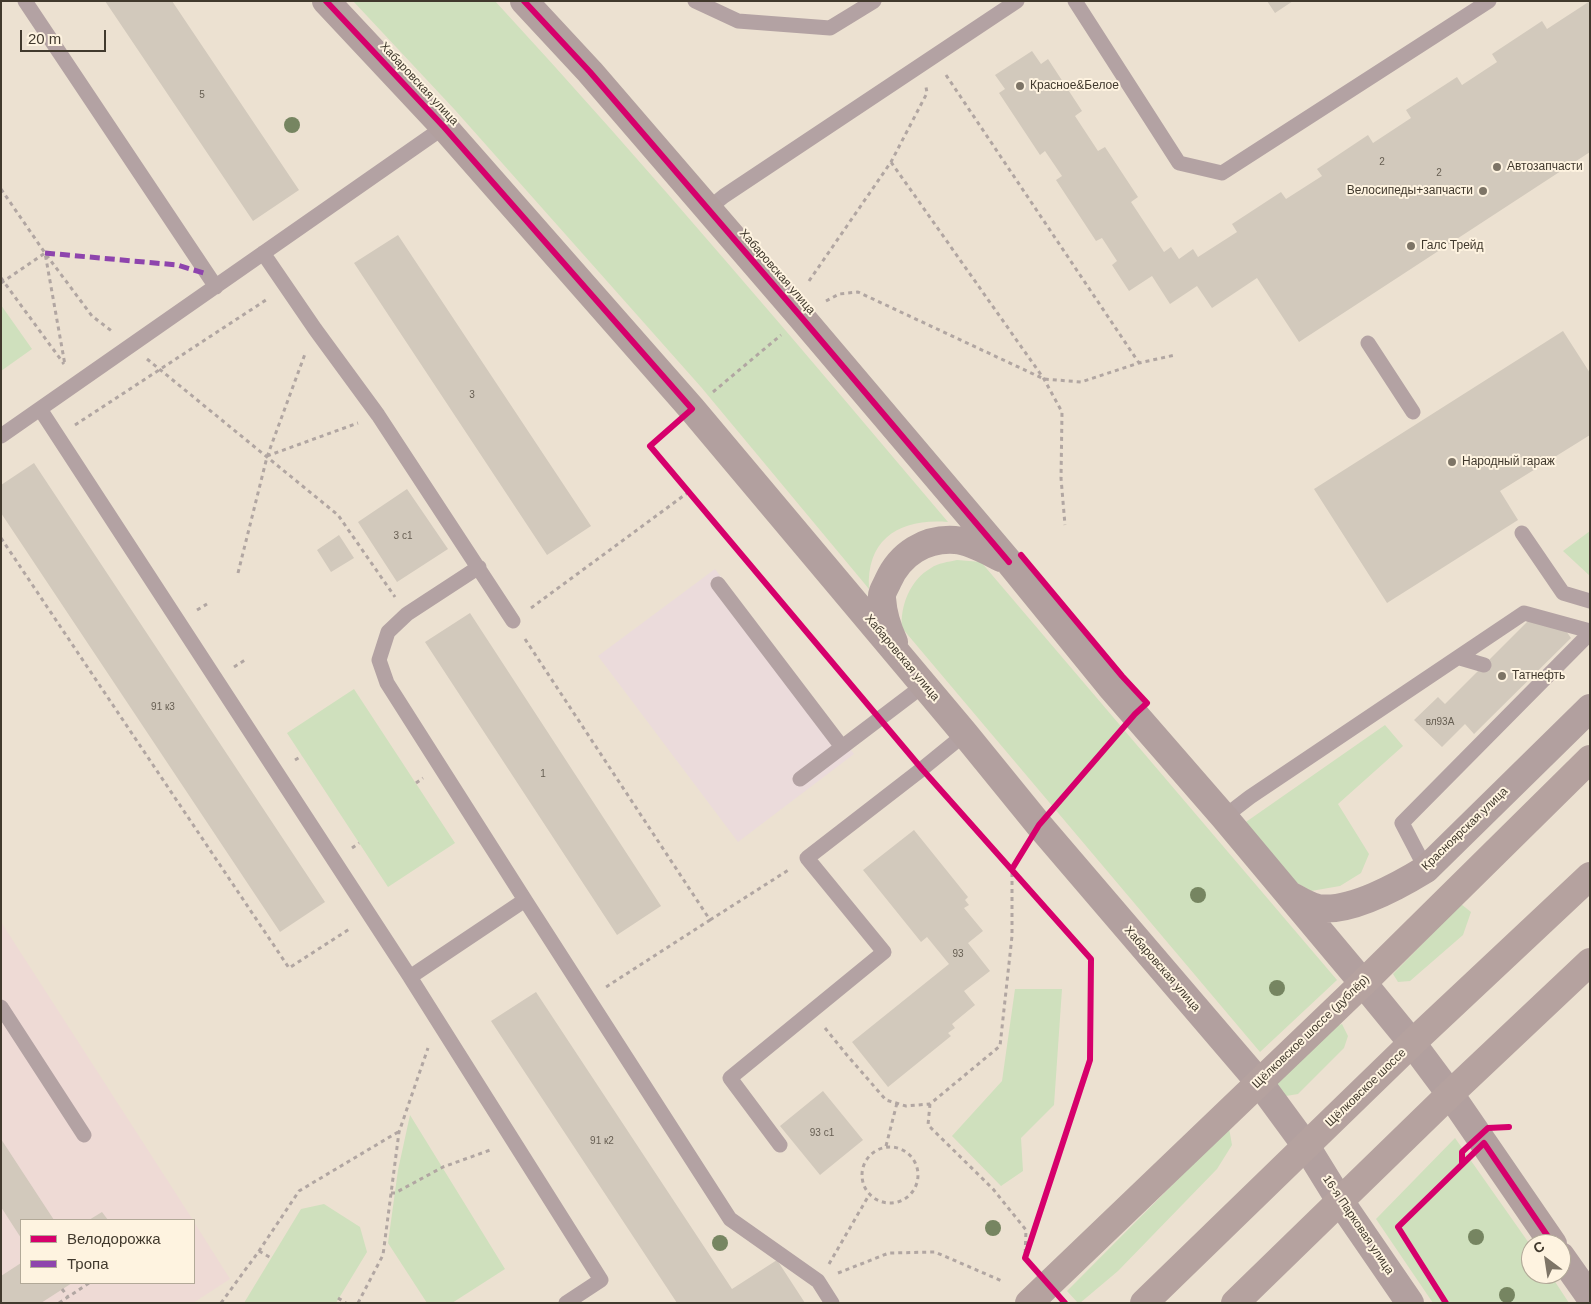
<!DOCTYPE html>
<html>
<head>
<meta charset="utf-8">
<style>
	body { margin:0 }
	#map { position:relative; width:1591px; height:1304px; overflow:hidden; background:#ece1d1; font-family:Helvetica,sans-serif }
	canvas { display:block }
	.frame { position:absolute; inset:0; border:2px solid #41392d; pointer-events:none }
	.legend { position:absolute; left:20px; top:1219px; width:175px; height:65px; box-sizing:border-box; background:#fef3e0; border:1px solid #b2a998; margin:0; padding:6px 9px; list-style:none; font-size:15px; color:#41392d }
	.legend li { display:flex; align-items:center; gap:10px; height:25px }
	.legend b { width:25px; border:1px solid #b2a998 }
	.north { position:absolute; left:1521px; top:1234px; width:50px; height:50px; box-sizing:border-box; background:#fef3e0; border:1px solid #b2a998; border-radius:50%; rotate:329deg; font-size:14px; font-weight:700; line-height:20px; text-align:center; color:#41392d }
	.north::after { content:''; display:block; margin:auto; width:18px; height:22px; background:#7d7466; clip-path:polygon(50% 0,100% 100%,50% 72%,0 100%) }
	.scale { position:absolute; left:20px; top:30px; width:86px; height:22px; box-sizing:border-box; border:2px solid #41392d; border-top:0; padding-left:6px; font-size:15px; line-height:18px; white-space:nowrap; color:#41392d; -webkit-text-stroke:4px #fef3e0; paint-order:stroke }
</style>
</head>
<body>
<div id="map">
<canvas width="1591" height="1304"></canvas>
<div class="frame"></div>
<ul class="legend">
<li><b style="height:6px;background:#d6006c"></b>Велодорожка</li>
<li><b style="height:6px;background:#8e44ad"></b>Тропа</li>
</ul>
<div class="north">С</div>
<div class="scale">20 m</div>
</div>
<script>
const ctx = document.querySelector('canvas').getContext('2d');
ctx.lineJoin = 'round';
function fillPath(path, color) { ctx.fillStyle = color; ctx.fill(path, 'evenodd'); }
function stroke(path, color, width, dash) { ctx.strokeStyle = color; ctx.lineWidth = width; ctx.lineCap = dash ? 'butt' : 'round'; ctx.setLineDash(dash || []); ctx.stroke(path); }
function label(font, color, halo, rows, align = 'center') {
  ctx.font = font + ' Helvetica,sans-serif'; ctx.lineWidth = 4; ctx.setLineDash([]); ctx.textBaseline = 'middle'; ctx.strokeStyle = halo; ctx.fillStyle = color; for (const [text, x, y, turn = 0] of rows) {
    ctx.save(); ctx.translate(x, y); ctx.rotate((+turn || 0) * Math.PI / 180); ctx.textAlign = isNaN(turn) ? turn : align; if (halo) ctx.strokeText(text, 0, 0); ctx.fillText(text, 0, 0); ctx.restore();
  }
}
const industrial = new Path2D(`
	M715 569 854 754 738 842 598 656Z`);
const education = new Path2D(`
	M1 922 193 1220H21V1283H194V1222L230 1279 193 1303H1Z`);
const green = new Path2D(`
	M353 1H495C651 170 799 346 948 522 901 518 866 538 869 589L701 387 455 110Z
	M1 305 32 349 1 371Z
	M1590 531V576L1563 551Z
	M957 560 981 562 1337 980 1260 1052 902 628C900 606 910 580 931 568 938 563 948 562 957 560Z
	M354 689 455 843 388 887 287 733Z
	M1385 725 1403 746 1338 804 1369 854 1361 873 1340 886 1311 891 1283 875 1243 824Z
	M1461 904 1471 912 1463 935 1410 981 1398 982 1393 974Z
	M1015 989H1062L1054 1105 1021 1138 1023 1171 1001 1186 952 1136 1002 1081Z
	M1342 1024 1348 1036 1344 1048 1298 1094 1286 1096 1272 1081 1333 1027Z
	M410 1115 505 1269 452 1303H427L388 1243 398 1170Z
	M1229 1128 1232 1145 1217 1169 1118 1271 1080 1303H1078L1067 1291Z
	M1455 1138 1531 1246V1274H1550L1569 1303H1433L1376 1219Z
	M324 1204 360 1227 367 1252 336 1303H244L301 1209Z`);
const building = new Path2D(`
	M105 1H172L299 190 253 221Z
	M1267 1H1293L1275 13Z
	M1590 1V152L1299 342 1257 278 1212 308 1197 286 1170 304 1152 276 1129 291 1112 265 1117 261 1102 238 1096 241 1056 180 1062 176 1045 151 1040 155 999 93 1005 89 995 75 1032 51 1041 64 1048 59 1082 111 1075 116 1098 151 1105 147 1138 197 1131 202 1164 252 1171 247 1179 259 1193 249 1198 257 1237 232 1232 224 1281 192 1286 199 1322 176 1317 169 1368 135 1373 143 1411 118 1406 110 1457 77 1462 85 1497 62 1492 54 1542 21 1547 29Z
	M398 235 591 526 547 555 354 263Z
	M1563 331 1590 373V435L1500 491 1518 520 1387 603 1314 489Z
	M34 463 325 902 280 932 1 513V485Z
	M407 489 448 549 397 582 358 522Z
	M339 535 354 558 331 572 317 550Z
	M470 613 661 906 617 935 425 642Z
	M1530 619 1564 628 1571 638 1474 734 1465 724 1442 747 1414 720 1438 697 1445 704Z
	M914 830 968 897 965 900 969 905 964 908 983 931 968 943 990 971 964 991 975 1005 952 1024 955 1028 948 1033 951 1036 888 1087 852 1042 949 964 927 937 921 942 863 870Z
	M536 992 732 1289 777 1260 805 1303H677L491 1021Z
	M823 1091 863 1140 820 1175 780 1126Z
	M1 1139 54 1220H21V1238L1 1207Z
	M102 1212 108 1220H89Z
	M21 1263V1283H72L41 1303H1V1276Z`);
const path = new Path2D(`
	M946 75 1139 363
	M891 162 1044 379 1062 412 1061 478 1065 525
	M1 189 45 253 92 316 113 332
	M1 278 64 364
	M809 281 891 162 927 93 926 87
	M1 283 45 253 65 365
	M826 301 839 294 858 292 1044 379 1081 382 1139 363 1175 355
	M147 359 338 515 395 597
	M713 392 781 335
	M75 425 269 298
	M650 446 866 701
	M267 456 358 423
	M1 538 289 968 351 928
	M238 573 267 457 305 354
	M531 608 690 491
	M197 610 207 604
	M525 639 710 920 606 987
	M234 667 245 660
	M894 735 909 753
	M295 760 302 756
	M416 783 423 778
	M936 784 1091 959
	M1057 804 1116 735
	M352 848 359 843
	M710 920 790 869
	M825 1028 846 1054 886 1100 906 1106 930 1104 1000 1046 1012 936V869L1024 849
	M930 1104 928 1125 993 1189 1026 1230 1025 1258
	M886 1146 897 1103
	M862 1175a28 28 0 1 1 56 0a28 28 0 1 1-56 0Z
	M391 1193H395L443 1167 493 1149
	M259 1251 271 1258
	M829 1264 869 1195
	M838 1273 889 1253 935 1252 1002 1281
	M62 1289 68 1297
	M338 1298 346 1303
	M59 1303 89 1283
	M221 1303 259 1251 299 1191 398 1132
	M358 1303 383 1255 399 1132 428 1048`);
const lane = new Path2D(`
	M25 1 216 287
	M695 1 738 21 830 28 874 1
	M1075 1 1179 163 1222 173 1489 1
	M708 209 724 196 1017 1
	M263 253 315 329 378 415 513 621
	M1368 343 1413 412
	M40 409 410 977 525 900 730 1219 818 1281 832 1303
	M1 436 444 127
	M1522 533 1563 593 1590 601
	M479 567 407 614 388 632 379 660 387 683 525 900
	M718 584 842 747
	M1460 658 1484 665
	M800 779 924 685
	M1224 817 1250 797 1524 613 1590 631
	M1426 869 1402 823 1590 633
	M410 977 601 1280 566 1303
	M1 1007 84 1135
	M780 1145 730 1078 884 952 807 858 922 769 965 734`);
const secondary = new Path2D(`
	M326 1 444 127 692 409 965 734 1039 825 1259 1082 1306 1146 1340 1201 1410 1303
	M524 1 590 72 802 318 1009 562 1110 686 1224 817 1363 983 1412 1043 1450 1094 1553 1244
	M894 642C888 629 883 614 882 598 881 593 886 586 888 581 900 554 925 538 955 540 971 541 987 551 1001 558
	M1290 895C1299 900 1308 906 1318 908 1350 913 1400 885 1426 869L1590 708
	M1561 1256 1590 1297`);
const primary = new Path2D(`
	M1029 1303 1363 983 1590 759
	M1144 1303 1412 1043 1590 876
	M1235 1303 1450 1094 1590 962`);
const quiet = new Path2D(`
	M45 253 177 265 207 274`);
const cycleway = new Path2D(`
	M326 1 444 127 692 409 650 446 922 769 1091 959 1090 1060 1025 1258 1065 1303
	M524 1 590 72 802 318 1009 562
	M1012 869 1039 825 1135 714 1147 703 1122 676 1021 555
	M1462 1164V1152L1488 1128 1509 1127
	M1446 1303 1398 1227 1484 1143 1553 1244`);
const trees = [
	[292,125],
	[1198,895],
	[1277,988],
	[993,1228],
	[1476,1237],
	[720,1243],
	[1507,1295]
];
const markers = [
	[1020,86,5,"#7d7466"],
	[1497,167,5,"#7d7466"],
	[1483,191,5,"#7d7466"],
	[1411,246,5,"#7d7466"],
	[1452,462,5,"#7d7466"],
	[1502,676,5,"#7d7466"]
];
const numberNames = [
	["5",202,95],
	["2",1382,162],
	["2",1439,173],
	["3",472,395],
	["3 с1",403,536],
	["91 к3",163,707],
	["вл93A",1440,722],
	["1",543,774],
	["93",958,954],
	["93 с1",822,1133],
	["91 к2",602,1141]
];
const streetNames = [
	["Хабаровская улица",419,84,47],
	["Хабаровская улица",777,272,49],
	["Хабаровская улица",902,658,50],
	["Красноярская улица",1465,829,-44],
	["Хабаровская улица",1162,969,49],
	["Щёлковское шоссе (дублёр)",1311,1032,-44],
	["Щёлковское шоссе",1366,1088,-44],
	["16-я Парковая улица",1358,1225,56]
];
const poiNames = [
	["Красное&Белое",1030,86],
	["Автозапчасти",1507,167],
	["Велосипеды+запчасти",1473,191,"right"],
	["Галс Трейд",1421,246],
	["Народный гараж",1462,462],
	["Татнефть",1512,676]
];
fillPath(industrial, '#ebdbdb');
fillPath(education, '#eedad5');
fillPath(green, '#cfe0bd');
fillPath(building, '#d2c9bc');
stroke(path, '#b1a6a2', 3, [4, 4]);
stroke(lane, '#b3a2a3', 15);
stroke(secondary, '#b2a09f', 28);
stroke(primary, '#b5a29f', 28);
stroke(quiet, '#8e44ad', 5, [10, 5]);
stroke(cycleway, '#d6006c', 6);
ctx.fillStyle = '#768561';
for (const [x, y] of trees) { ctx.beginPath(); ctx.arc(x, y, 8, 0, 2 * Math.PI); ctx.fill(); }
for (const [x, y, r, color] of markers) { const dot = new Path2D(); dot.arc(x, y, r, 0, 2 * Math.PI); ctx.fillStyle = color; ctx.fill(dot); stroke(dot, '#fef3e0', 2); }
label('10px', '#665e52', null, numberNames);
label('12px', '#41392d', '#fef3e0', streetNames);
label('12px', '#41392d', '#fef3e0', poiNames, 'left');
</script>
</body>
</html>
